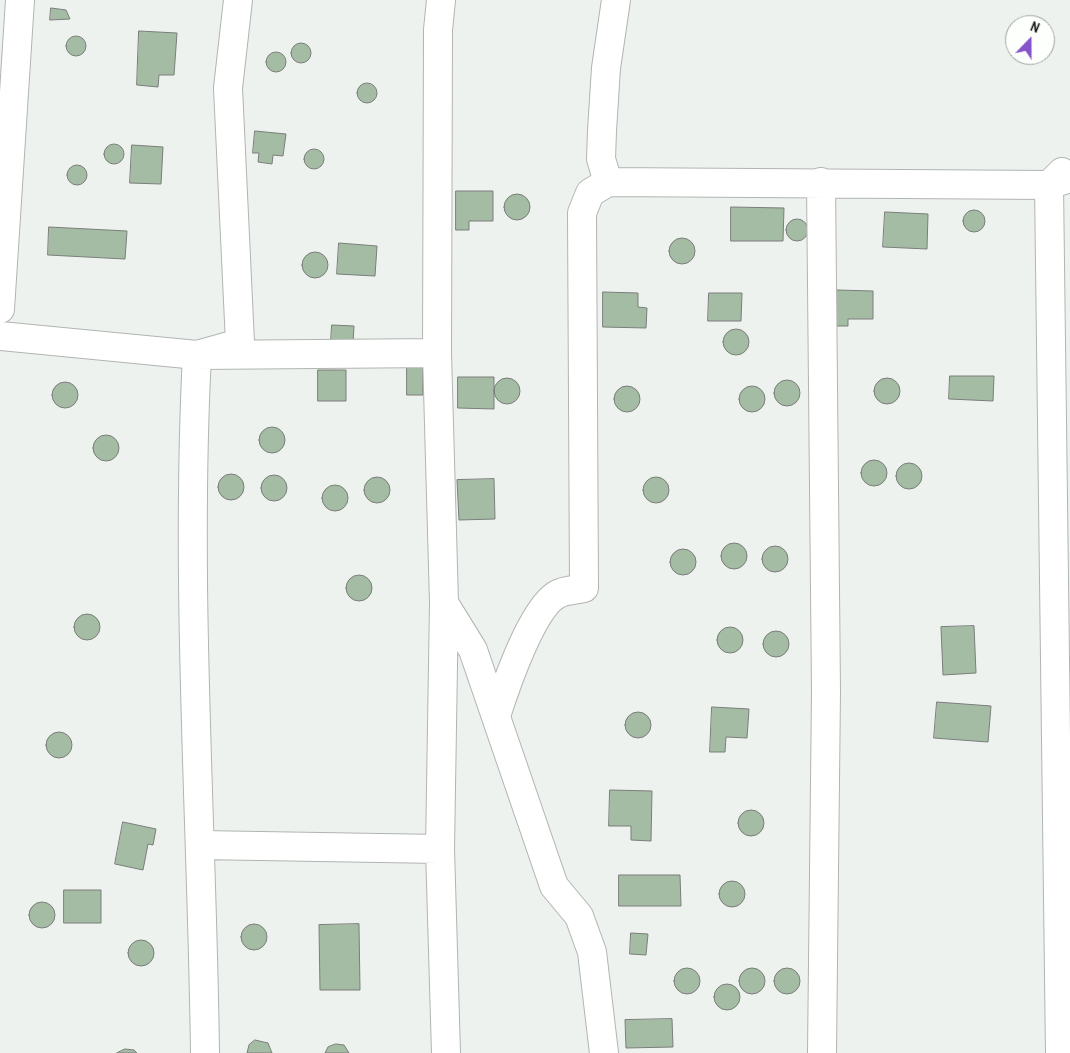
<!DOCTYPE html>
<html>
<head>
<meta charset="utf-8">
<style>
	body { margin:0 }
	#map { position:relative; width:1070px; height:1053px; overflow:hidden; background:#eef2ee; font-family:"Archivo Narrow",sans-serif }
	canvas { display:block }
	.north { position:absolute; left:1005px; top:15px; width:50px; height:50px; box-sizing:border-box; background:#fcfffc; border:1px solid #9fa19f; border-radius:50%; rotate:22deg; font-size:14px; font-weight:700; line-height:20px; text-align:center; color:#141513 }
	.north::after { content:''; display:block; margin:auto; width:18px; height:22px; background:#8653cb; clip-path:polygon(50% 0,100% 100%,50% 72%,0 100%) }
</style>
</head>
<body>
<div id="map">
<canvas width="1070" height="1053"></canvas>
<div class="north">N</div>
</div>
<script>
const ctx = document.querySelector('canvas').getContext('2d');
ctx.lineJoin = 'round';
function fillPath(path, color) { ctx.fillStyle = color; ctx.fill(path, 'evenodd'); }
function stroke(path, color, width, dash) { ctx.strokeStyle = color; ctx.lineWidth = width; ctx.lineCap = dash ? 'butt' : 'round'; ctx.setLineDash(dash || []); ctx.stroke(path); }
const building = new Path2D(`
	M51 8 66 10 70 19 50 20Z
	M139 31 177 33 174 75H159L158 87 137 85Z
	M66 46a10 10 0 1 1 20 0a10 10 0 1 1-20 0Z
	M291 53a10 10 0 1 1 20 0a10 10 0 1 1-20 0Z
	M266 62a10 10 0 1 1 20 0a10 10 0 1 1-20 0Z
	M357 93a10 10 0 1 1 20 0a10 10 0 1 1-20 0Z
	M255 131 286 134 283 156 273 155 272 164 258 162 259 153H253Z
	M104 154a10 10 0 1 1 20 0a10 10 0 1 1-20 0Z
	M132 145 163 147 161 184 130 183Z
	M304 159a10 10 0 1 1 20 0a10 10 0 1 1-20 0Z
	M67 175a10 10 0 1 1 20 0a10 10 0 1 1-20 0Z
	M456 191H493V221H469V230H456Z
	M504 207a13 13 0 1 1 26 0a13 13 0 1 1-26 0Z
	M731 207 784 208 783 241H731Z
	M963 221a11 11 0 1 1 22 0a11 11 0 1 1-22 0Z
	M885 212 928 214 927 249 883 247Z
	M786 230a11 11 0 1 1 22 0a11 11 0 1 1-22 0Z
	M49 227 127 231 125 259 48 255Z
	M669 251a13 13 0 1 1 26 0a13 13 0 1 1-26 0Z
	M339 243 377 246 375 276 337 274Z
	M302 265a13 13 0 1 1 26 0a13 13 0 1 1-26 0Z
	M836 290 873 291V319H848V326H836Z
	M603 292 638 293V307L647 308 646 328 603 327Z
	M709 293H742L741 321H708Z
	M332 325 354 326 353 343 331 341Z
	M723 342a13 13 0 1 1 26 0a13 13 0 1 1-26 0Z
	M407 365H423V395H407Z
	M318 370H346V401H318Z
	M950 376H994L993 401 949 399Z
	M458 377H494V409L458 408Z
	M874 391a13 13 0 1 1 26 0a13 13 0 1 1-26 0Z
	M494 391a13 13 0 1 1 26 0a13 13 0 1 1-26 0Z
	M774 393a13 13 0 1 1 26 0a13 13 0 1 1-26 0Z
	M52 395a13 13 0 1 1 26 0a13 13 0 1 1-26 0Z
	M739 399a13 13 0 1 1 26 0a13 13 0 1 1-26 0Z
	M614 399a13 13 0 1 1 26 0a13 13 0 1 1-26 0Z
	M259 440a13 13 0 1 1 26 0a13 13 0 1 1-26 0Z
	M93 448a13 13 0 1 1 26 0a13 13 0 1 1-26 0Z
	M861 473a13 13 0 1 1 26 0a13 13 0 1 1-26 0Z
	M896 476a13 13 0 1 1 26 0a13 13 0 1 1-26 0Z
	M218 487a13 13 0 1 1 26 0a13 13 0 1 1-26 0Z
	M261 488a13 13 0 1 1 26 0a13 13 0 1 1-26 0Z
	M643 490a13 13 0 1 1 26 0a13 13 0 1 1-26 0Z
	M364 490a13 13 0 1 1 26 0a13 13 0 1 1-26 0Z
	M494 479 495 519 459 520 457 480Z
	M322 498a13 13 0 1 1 26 0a13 13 0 1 1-26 0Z
	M721 556a13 13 0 1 1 26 0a13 13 0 1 1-26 0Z
	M762 559a13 13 0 1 1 26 0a13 13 0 1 1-26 0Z
	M670 562a13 13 0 1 1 26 0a13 13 0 1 1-26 0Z
	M346 588a13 13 0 1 1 26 0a13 13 0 1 1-26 0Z
	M74 627a13 13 0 1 1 26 0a13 13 0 1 1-26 0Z
	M974 626 976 673 943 675 941 627Z
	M717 640a13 13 0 1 1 26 0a13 13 0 1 1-26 0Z
	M763 644a13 13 0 1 1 26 0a13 13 0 1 1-26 0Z
	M937 702 991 706 988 742 934 738Z
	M712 707 749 709 747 738 726 737 725 752H710Z
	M625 725a13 13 0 1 1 26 0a13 13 0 1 1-26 0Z
	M46 745a13 13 0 1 1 26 0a13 13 0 1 1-26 0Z
	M610 790 652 791 651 841 631 840V826H609Z
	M738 823a13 13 0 1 1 26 0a13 13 0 1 1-26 0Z
	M123 822 156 829 153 845 148 844 143 870 115 864Z
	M619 875H680L681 906H619Z
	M719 894a13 13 0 1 1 26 0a13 13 0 1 1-26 0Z
	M64 890H101V923H64Z
	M29 915a13 13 0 1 1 26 0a13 13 0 1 1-26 0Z
	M359 924 360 990H320L319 925Z
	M241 937a13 13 0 1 1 26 0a13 13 0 1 1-26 0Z
	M631 933 648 934 646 955 630 954Z
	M128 953a13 13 0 1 1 26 0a13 13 0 1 1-26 0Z
	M774 981a13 13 0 1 1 26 0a13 13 0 1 1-26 0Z
	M739 981a13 13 0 1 1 26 0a13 13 0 1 1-26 0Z
	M674 981a13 13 0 1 1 26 0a13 13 0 1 1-26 0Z
	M714 997a13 13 0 1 1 26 0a13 13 0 1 1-26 0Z
	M672 1019 673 1047 626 1048 625 1020Z
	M255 1040 268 1043 272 1053H247L249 1045Z
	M336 1044 344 1045 349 1053H325L328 1047Z
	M125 1049 134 1050 137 1053H117Z`);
const minor = new Path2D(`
	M441 0 438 30 437 353 444 603 440 849 446 1053
	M608 182 601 159 602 131 606 68 616 0
	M821 182 826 691 822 1053
	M0 309 20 0
	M0 336 197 355 437 353
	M444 603 473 650 554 886 579 916 592 952 604 1053
	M496 716C505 688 532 607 558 594 565 590 576 590 584 588L582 213 590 193 608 182 1049 185 1070 178
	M200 845 440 849
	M205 1053C202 821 185 588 197 355L240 343 228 88 238 0
	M1060 1053 1049 185 1062 172`);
fillPath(building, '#a5bca4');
stroke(building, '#7a7d7a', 1);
stroke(minor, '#b1b5b1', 30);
stroke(minor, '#fff', 28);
</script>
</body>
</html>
